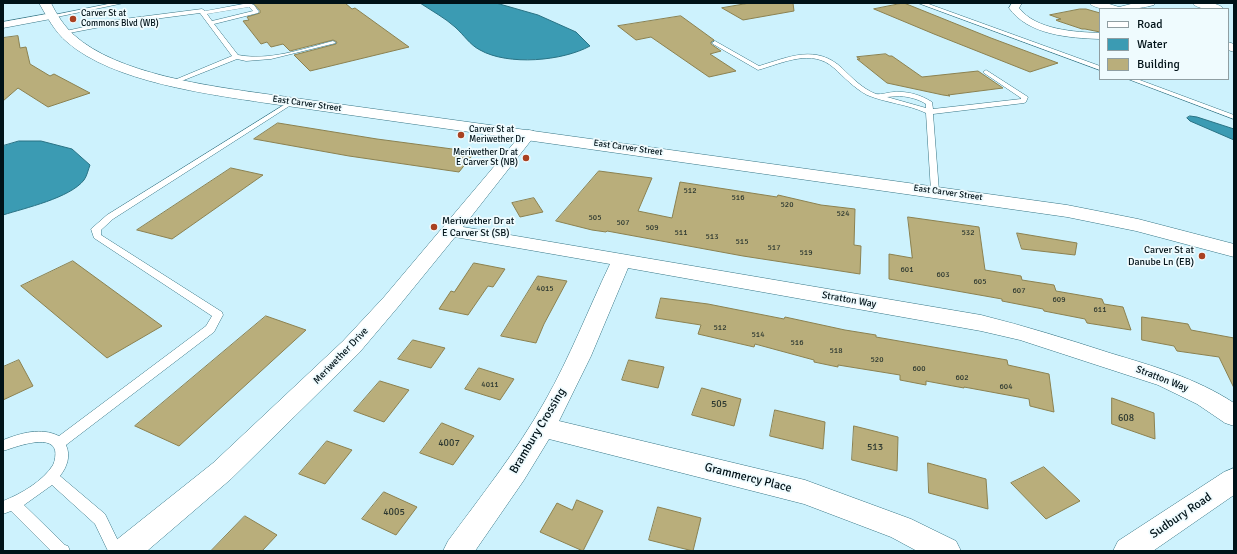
<!DOCTYPE html>
<html>
<head>
<meta charset="utf-8">
<style>
	body { margin:0 }
	#map { position:relative; width:1237px; height:554px; overflow:hidden; background:#cdf2fd; font-family:Signika,sans-serif }
	canvas { display:block }
	.frame { position:absolute; inset:0; border:4px solid #001218; pointer-events:none }
	.legend { position:absolute; left:1099px; top:8px; width:130px; height:72px; box-sizing:border-box; background:#effbfe; border:1px solid #8f9ea2; margin:0; padding:5px 7px; list-style:none; font-size:12px; color:#001218 }
	.legend li { display:flex; align-items:center; gap:8px; height:20px }
	.legend b { width:20px; border:1px solid #8f9ea2 }
</style>
</head>
<body>
<div id="map">
<canvas width="1237" height="554"></canvas>
<div class="frame"></div>
<ul class="legend">
<li><b style="height:5px;background:#fff"></b>Road</li>
<li><b style="height:11px;background:#3b9bb3"></b>Water</li>
<li><b style="height:11px;background:#b9ae7b"></b>Building</li>
</ul>
</div>
<script>
const ctx = document.querySelector('canvas').getContext('2d');
ctx.lineJoin = 'round';
function fillPath(path, color) { ctx.fillStyle = color; ctx.fill(path, 'evenodd'); }
function stroke(path, color, width, dash) { ctx.strokeStyle = color; ctx.lineWidth = width; ctx.lineCap = dash ? 'butt' : 'round'; ctx.setLineDash(dash || []); ctx.stroke(path); }
function label(font, color, halo, rows, align = 'center') {
  ctx.font = font + ' Signika,sans-serif'; ctx.lineWidth = 3.5; ctx.setLineDash([]); ctx.textBaseline = 'middle'; ctx.strokeStyle = halo; ctx.fillStyle = color; for (const [text, x, y, turn = 0] of rows) {
    ctx.save(); ctx.translate(x, y); ctx.rotate((+turn || 0) * Math.PI / 180); ctx.textAlign = isNaN(turn) ? turn : align; if (halo) ctx.strokeText(text, 0, 0); ctx.fillText(text, 0, 0); ctx.restore();
  }
}
const water = new Path2D(`
	M420 3H496L538 15 576 32 590 46C563 61 508 66 480 50 470 45 464 35 455 27 445 18 432 11 420 3Z
	M1190 116 1197 117 1234 129V140L1190 121 1187 118Z
	M19 141H41L72 149 90 165C88 170 87 176 84 180 70 198 25 208 3 215V146Z`);
const building = new Path2D(`
	M253 3H345L352 9 355 8 409 47 310 71 294 55 336 44 337 42 333 40 290 51 283 44 271 47 267 42 261 44 243 21 249 20 247 17 260 13V11Z
	M750 3H793L794 11 743 20 722 8Z
	M904 3 991 38 1058 63 1030 72 934 34 874 9Z
	M1080 9H1086L1100 13V32L1085 29H1082L1058 21 1056 20 1061 19 1050 15Z
	M681 16 714 40 711 42V44L721 51 710 54 736 71 709 77 651 37 636 40 618 26Z
	M18 36 20 48 26 47 30 64 50 76 54 74 90 93 48 107 18 88 3 101V38Z
	M886 54 889 56H892L922 77 978 71 1003 88 948 95 950 96 943 95 887 83 857 59H860L857 57Z
	M278 123 377 139 475 152 459 172 349 156 254 139Z
	M231 168 263 175 172 239 137 230Z
	M599 171 652 178 638 211 672 218 680 182 777 197 778 195 821 205 855 209 854 245 861 246 860 274 743 256 607 231 606 232 592 230 556 221Z
	M534 198 543 212 520 217 512 203Z
	M908 217 979 227 985 270 1021 276 1022 280 1054 285 1056 291 1102 299 1104 304 1123 307 1131 330 1087 323 1085 319 1044 311 1043 309 1002 301V299L889 279V254L912 258Z
	M1017 233 1077 243 1075 255 1022 249Z
	M73 261 162 326 107 358 21 286Z
	M474 263 505 269 493 287 488 286 468 315 439 309 451 291 454 292Z
	M538 276 567 281 544 324 536 343 501 336Z
	M661 298 708 304 784 319 785 317 845 330 876 335V337L1007 360 1008 365 1049 374 1054 412 1030 406 1029 399 964 387V388L926 381V385L900 380V375L838 365V367L814 362V360L755 344 754 347 698 334 701 325 656 318Z
	M266 316 306 330 179 446 135 426Z
	M1142 317 1188 324 1191 330 1234 338V388L1219 357 1177 351 1174 346 1142 340Z
	M413 340 445 348 431 368 398 359Z
	M19 360 33 386 3 400V367Z
	M629 360 664 367 658 388 622 380Z
	M479 368 514 379 500 400 465 389Z
	M380 381 409 390 384 422 354 411Z
	M702 388 741 399 734 426 692 415Z
	M1112 398 1154 413 1155 439 1112 424Z
	M775 410 825 422 823 449 770 436Z
	M442 423 474 436 453 465 420 453Z
	M854 426 898 437 897 471 852 460Z
	M327 441 352 450 325 484 299 474Z
	M928 463 986 479 988 509 929 493Z
	M1044 467 1080 501 1046 519 1011 483Z
	M384 492 417 507 396 535 362 519Z
	M577 500 603 511 583 551 540 532 557 503 572 510Z
	M658 507 701 518 693 551 649 540Z
	M245 516 277 535 262 551H211Z`);
const lane = new Path2D(`
	M113 3H124L52 18 49 16Z
	M249 3 254 5 259 12 258 13 214 24 238 55C270 61 302 49 333 41L336 43 271 59 246 61 237 59 174 84 171 82 172 81 232 56 200 13 116 24 64 34 61 32 116 20 202 9 205 11ZM249 7 253 11 212 21 207 14Z
	M918 3H926L1100 66V70Z
	M715 41 759 66C789 57 816 44 842 68 852 78 863 89 876 94 882 95 889 92 894 92 908 91 921 95 932 102L933 109 1021 99V98L984 73 983 72 986 70 1028 97 1026 102 1024 103 933 114 939 191 935 194 931 191 926 113C907 104 886 103 867 95 854 88 844 77 834 68 812 48 783 63 758 70L713 44 712 43ZM900 96C910 97 918 99 926 104V108L887 97Z
	M1128 79H1137L1234 115V119Z
	M292 100 294 101V103L113 219 101 230V235L222 312 223 315 214 332 66 445C71 456 67 467 60 476L105 514 123 551H108L95 524 52 485 24 505 65 545 68 546 70 551H51L11 511 3 514V501C21 494 43 481 53 465 55 461 56 454 55 450 50 433 13 448 3 451V440C21 433 41 427 59 436L206 326 212 316 94 238 91 229 107 215Z`);
const street = new Path2D(`
	M1012 3H1022L1019 8C1036 30 1075 32 1100 33V39C1069 38 1028 35 1009 8Z
	M1089 3H1106L1119 7 1135 3H1155L1154 5C1140 9 1099 14 1089 3Z
	M52 13 57 16 56 18 3 28V22Z
	M1228 42 1234 44V52L1228 50Z
	M529 130 534 131 536 134 463 227 981 315C1025 326 1067 339 1110 353 1153 366 1196 378 1234 403V426L1225 423 1197 404 1158 385 1020 340 981 331 628 268 591 356 559 421 805 480 911 519 956 541 961 551H917L891 537 804 504 549 439 524 480 475 551H443L448 541C481 496 517 451 545 401 570 357 588 310 610 264L455 237 398 307 359 353 231 479 147 551H110L115 541 213 463 343 341 384 297 524 131Z
	M1234 468V495L1153 551H1113L1118 541 1224 472Z`);
const secondary = new Path2D(`
	M39 3H51C57 15 64 26 74 35 117 74 209 86 266 94L1067 205 1138 219 1234 244V257L1136 231 1067 217 266 103C207 94 113 82 67 42 55 32 47 17 39 3Z
	M1192 3C1202 3 1217 1 1224 9 1214 9 1199 11 1192 3Z`);
const markers = [
	[73,19,4,"#a94121"],
	[461,135,4,"#a94121"],
	[526,158,4,"#a94121"],
	[434,227,4,"#a94121"],
	[1202,256,4,"#a94121"]
];
const numberNames = [
	["512",690,191],
	["516",738,198],
	["520",787,205],
	["524",843,214],
	["505",595,218],
	["507",623,223],
	["509",652,228],
	["511",681,233],
	["532",968,233],
	["513",712,237],
	["515",742,242],
	["517",774,248],
	["519",806,253],
	["601",907,270],
	["603",943,275],
	["605",980,282],
	["4015",545,289],
	["607",1019,291],
	["609",1059,300],
	["611",1100,310],
	["512",720,328],
	["514",758,335],
	["516",797,343],
	["518",836,351],
	["520",877,360],
	["600",919,369],
	["602",962,378],
	["4011",490,385],
	["604",1006,387]
];
const farPoinames = [
	["Carver St at",81,14],
	["Commons Blvd (WB)",81,24],
	["Carver St at",469,130],
	["Meriwether Dr",469,140],
	["Meriwether Dr at",518,153,"right"],
	["E Carver St (NB)",518,163,"right"]
];
const farStreetnames = [
	["East Carver Street",307,104,8],
	["East Carver Street",628,148,8],
	["East Carver Street",948,193,8]
];
const poiNames = [
	["Meriwether Dr at",442,221],
	["E Carver St (SB)",442,233],
	["Carver St at",1194,250,"right"],
	["Danube Ln (EB)",1194,262,"right"]
];
const streetNames = [
	["Stratton Way",849,300,10],
	["Meriwether Drive",341,356,-46],
	["Stratton Way",1162,379,21]
];
const nearNumbernames = [
	["505",719,404],
	["608",1126,418],
	["4007",449,443],
	["513",875,447],
	["4005",394,512]
];
const nearStreetnames = [
	["Brambury Crossing",538,431,-59],
	["Grammercy Place",748,478,14],
	["Sudbury Road",1181,516,-34]
];
fillPath(water, '#3b9bb3');
stroke(water, '#297284', 1);
fillPath(building, '#b9ae7b');
stroke(building, '#8b8150', 1);
stroke(lane, '#387686', 1);
stroke(street, '#387686', 1);
stroke(secondary, '#387686', 1);
fillPath(lane, '#fff');
fillPath(street, '#fff');
fillPath(secondary, '#fff');
for (const [x, y, r, color] of markers) { const dot = new Path2D(); dot.arc(x, y, r, 0, 2 * Math.PI); ctx.fillStyle = color; ctx.fill(dot); stroke(dot, '#effbfe', 1.5); }
label('8px', '#2e3931', null, numberNames);
label('9px', '#001218', '#effbfe', farPoinames, 'left');
label('9px', '#001218', '#effbfe', farStreetnames);
label('10px', '#001218', '#effbfe', poiNames, 'left');
label('10px', '#001218', '#effbfe', streetNames);
label('10px', '#2e3931', null, nearNumbernames);
label('12px', '#001218', '#effbfe', nearStreetnames);
</script>
</body>
</html>
